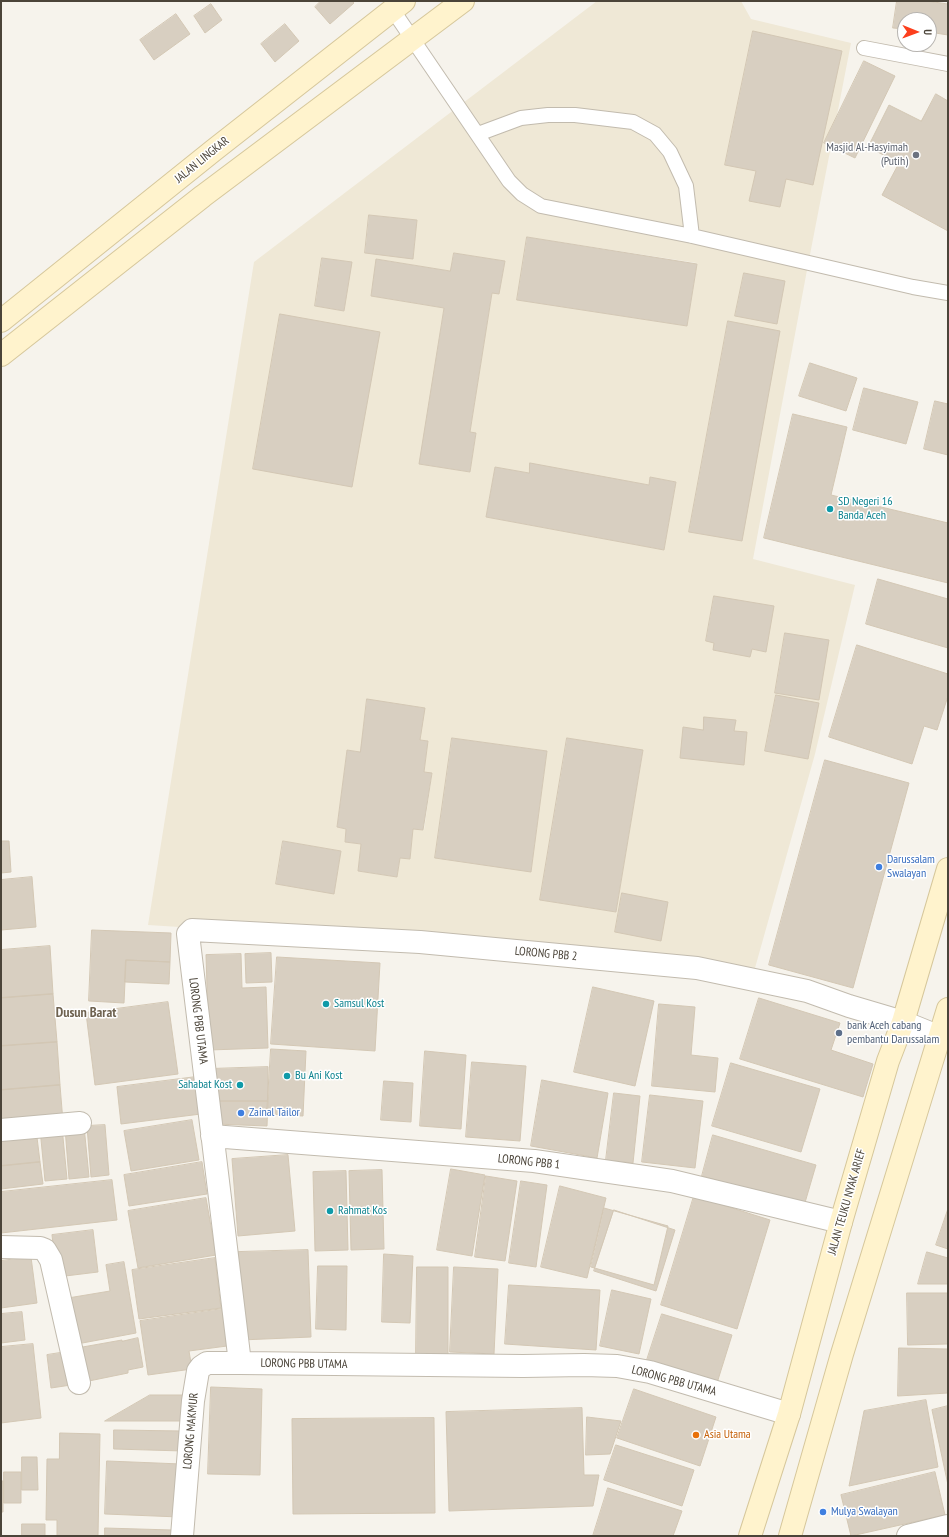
<!DOCTYPE html>
<html>
<head>
<meta charset="utf-8">
<style>
	body { margin:0 }
	#map { position:relative; width:949px; height:1537px; overflow:hidden; background:#f6f3ec; font-family:"PT Sans Narrow",sans-serif }
	canvas { display:block }
	.frame { position:absolute; inset:0; border:2px solid #4b4439; pointer-events:none }
	.north { position:absolute; left:897px; top:12px; width:40px; height:40px; box-sizing:border-box; background:#fff; border:1px solid #b7b4b0; border-radius:50%; rotate:91deg; font-size:11px; font-weight:700; line-height:16px; text-align:center; color:#4b4439 }
	.north::after { content:''; display:block; margin:auto; width:14px; height:18px; background:#fc3f1d; clip-path:polygon(50% 0,100% 100%,50% 72%,0 100%) }
</style>
</head>
<body>
<div id="map">
<canvas width="949" height="1537"></canvas>
<div class="frame"></div>
<div class="north">U</div>
</div>
<script>
const ctx = document.querySelector('canvas').getContext('2d');
ctx.lineJoin = 'round';
function fillPath(path, color) { ctx.fillStyle = color; ctx.fill(path, 'evenodd'); }
function stroke(path, color, width, dash) { ctx.strokeStyle = color; ctx.lineWidth = width; ctx.lineCap = dash ? 'butt' : 'round'; ctx.setLineDash(dash || []); ctx.stroke(path); }
function label(font, color, halo, rows, align = 'center') {
  ctx.font = font + ' "PT Sans Narrow",sans-serif'; ctx.lineWidth = 3; ctx.setLineDash([]); ctx.textBaseline = 'middle'; ctx.strokeStyle = halo; ctx.fillStyle = color; for (const [text, x, y, turn = 0] of rows) {
    ctx.save(); ctx.translate(x, y); ctx.rotate((+turn || 0) * Math.PI / 180); ctx.textAlign = isNaN(turn) ? turn : align; if (halo) ctx.strokeText(text, 0, 0); ctx.fillText(text, 0, 0); ctx.restore();
  }
}
const education = new Path2D(`
	M597 1H741L751 19 851 43 807 270 753 559 855 585 815 754 755 968 699 960 148 925 254 262ZM369 215 417 220 413 258 365 253ZM527 237 697 263 687 326 518 300ZM454 253 505 261 499 293H492L470 432 476 434 470 472 420 464 444 308 371 296 377 259 450 271ZM322 258 351 262 344 311 315 306ZM530 464 649 485 650 477 676 482 664 550 486 517 495 467 529 473ZM367 700 424 708 420 740 428 741 424 772 432 774 424 830 413 829 410 859 400 858 397 877 358 871 361 844 345 842 346 829 337 827 347 750 360 752ZM452 738 547 751 531 871 436 858ZM567 738 643 751 616 912 541 900ZM283 841 341 851 334 893 276 884Z`);
const building = new Path2D(`
	M321 1H352L354 3 330 24 315 7Z
	M897 1H927L948 4V35L929 32V20H905V29L893 28Z
	M211 4 222 20 205 33 194 16Z
	M176 14 190 34 154 60 140 40Z
	M285 24 299 41 275 62 261 44Z
	M753 31 842 51 813 185 786 179 780 207 749 201 756 171 725 165Z
	M864 61 895 76 855 158 824 143Z
	M936 94 948 101V231L882 195 899 163 868 147 889 105 921 121Z
	M369 215 417 220 413 259 365 253Z
	M527 237 697 264 687 326 517 300Z
	M454 253 505 261 499 294 492 293 470 432 476 433 470 472 419 464 444 308 371 296 376 259 450 271Z
	M322 258 352 262 344 311 315 306Z
	M744 273 785 281 777 324 735 316Z
	M280 314 380 332 352 487 253 469Z
	M728 321 780 331 742 541 689 532Z
	M810 363 857 378 846 411 799 396Z
	M864 388 918 402 906 444 853 430Z
	M935 401 948 404V455L924 449Z
	M793 414 847 427 831 495 948 523V583L764 538Z
	M530 463 649 485 650 477 676 482 664 550 486 517 495 467 529 473Z
	M878 579 948 599V648L866 624Z
	M714 596 774 606 766 652 752 649 750 657 713 650 714 643 706 641Z
	M785 633 829 640 819 700 775 693Z
	M857 645 948 674V696L937 730 924 726 912 764 829 737Z
	M776 695 819 703 808 759 765 751Z
	M367 699 425 708 420 740 428 741 424 772 432 773 423 830 413 829 410 859 400 858 397 877 358 871 361 844 345 842 346 829 337 827 347 750 360 752Z
	M704 717 736 720 734 731 747 732 744 765 680 758 683 727 703 730Z
	M452 738 547 751 531 872 435 858Z
	M567 738 643 750 616 912 540 900Z
	M825 760 909 783 853 988 769 965Z
	M1 841H9L11 872 1 873Z
	M283 841 341 851 334 894 276 884Z
	M32 877 36 927 1 930V880Z
	M622 893 668 902 661 941 615 932Z
	M92 930 171 933 170 962 126 960 124 1003 89 1001Z
	M50 946 53 994 1 998V950Z
	M271 953 272 982 246 983 245 954Z
	M241 954 242 988 266 987 268 1048 209 1050 206 955Z
	M277 957 380 963 375 1051 271 1044Z
	M126 960 170 962 169 984 125 982Z
	M593 987 654 1001 635 1086 574 1072Z
	M53 994 57 1042 1 1046V998Z
	M759 998 840 1023 831 1050 873 1064 863 1097 740 1059Z
	M168 1002 178 1074 95 1085 86 1013Z
	M659 1004 695 1007 691 1055 718 1058 715 1092 652 1086Z
	M57 1042 60 1085 1 1090V1046Z
	M271 1049 306 1051 303 1116 267 1114Z
	M425 1051 466 1055 461 1129 420 1126Z
	M472 1062 526 1066 520 1141 466 1137Z
	M731 1063 820 1089 801 1152 712 1126Z
	M268 1067V1101H213L209 1069Z
	M196 1077 201 1114 121 1124 117 1087Z
	M542 1080 608 1093 597 1158 531 1146Z
	M384 1081 413 1083 411 1122 381 1120Z
	M60 1085 63 1122 1 1127V1090Z
	M614 1093 640 1096 633 1163 606 1160Z
	M650 1095 703 1101 695 1168 642 1162Z
	M213 1101H268L267 1126 215 1124Z
	M192 1120 199 1160 131 1171 124 1131Z
	M105 1125 109 1175 91 1177 87 1126Z
	M84 1126 89 1177 69 1179 65 1128Z
	M62 1127 67 1179 45 1181 40 1129Z
	M36 1129 40 1162 1 1166V1133Z
	M713 1135 816 1165 804 1206 702 1176Z
	M288 1155 295 1231 238 1236 232 1159Z
	M40 1162 43 1184 1 1189V1166Z
	M202 1162 207 1194 129 1206 124 1175Z
	M451 1169 485 1175 472 1256 437 1250Z
	M382 1170 384 1249 351 1250 349 1171Z
	M346 1171 348 1250 315 1251 313 1172Z
	M486 1176 517 1181 505 1261 475 1257Z
	M112 1180 117 1220 1 1233V1192Z
	M521 1181 547 1185 536 1267 509 1263Z
	M560 1186 606 1198 587 1278 541 1267Z
	M694 1196 770 1220 737 1329 661 1305Z
	M206 1198 216 1255 138 1268 128 1211Z
	M604 1208 668 1226 654 1285 591 1267Z
	M948 1209V1249L936 1245Z
	M614 1210 675 1230 656 1291 594 1271Z
	M93 1230 98 1272 57 1277 52 1235Z
	M308 1250 311 1337 241 1340 238 1252Z
	M927 1252 948 1258V1284H918Z
	M384 1254 413 1256 410 1323 382 1322Z
	M31 1257 37 1303 1 1308V1261Z
	M215 1258 221 1308 139 1319 132 1270Z
	M124 1262 136 1333 77 1344 68 1298 110 1291 106 1265Z
	M318 1266H347L346 1330 316 1329Z
	M417 1267H448V1354H416Z
	M454 1267 498 1269 494 1354 450 1352Z
	M509 1285 600 1290 596 1350 505 1344Z
	M612 1290 651 1299 639 1354 600 1346Z
	M907 1293H948V1344L908 1345Z
	M222 1309 227 1346 189 1351 192 1369 148 1375 140 1321Z
	M22 1312 25 1340 1 1343V1314Z
	M662 1314 732 1335 717 1383 647 1360Z
	M138 1338 143 1367 128 1370V1373L84 1382 77 1348 122 1340V1341Z
	M33 1344 41 1418 1 1423V1347Z
	M899 1348 948 1349V1393L898 1396Z
	M66 1352 71 1385 51 1388 47 1355Z
	M211 1387 262 1389 260 1475 208 1474Z
	M634 1389 716 1417 700 1466 617 1438Z
	M150 1395H187L186 1421H105Z
	M926 1400 938 1467 849 1486 864 1411Z
	M948 1406V1485L932 1410Z
	M582 1408 584 1475H599L593 1506 449 1511 446 1412Z
	M587 1417 621 1421 610 1454 586 1455Z
	M434 1418 435 1513 293 1514 292 1419Z
	M114 1430 183 1431V1451L114 1449Z
	M60 1433 100 1434 98 1536H57V1520H46L47 1459H59Z
	M616 1445 694 1470 682 1506 604 1480Z
	M22 1457H37L38 1490H22Z
	M107 1461 181 1464 179 1517 105 1514Z
	M4 1472H21V1503H4Z
	M935 1472 945 1515 851 1536 841 1495Z
	M1 1481H3V1512H1Z
	M608 1488 682 1511 673 1536H593Z
	M22 1524H45V1536H22Z
	M105 1528 172 1530V1536H105Z`);
const lane = new Path2D(`
	M392 9 509 181 522 194 541 206 692 236 913 287 948 293
	M864 48 948 64
	M478 134 521 118 548 115H575L633 122 655 134 670 152 686 186 692 236`);
const street = new Path2D(`
	M1 1130 80 1123
	M212 1136 534 1161 672 1181 841 1222
	M1 1247 40 1248 45 1250 51 1260 79 1383
	M789 1414 650 1372 617 1366 584 1365 523 1366 240 1363 188 934 192 930 420 942 697 968 807 991 849 1006 903 1022 940 1037
	M182 1536 193 1401 198 1371 201 1367 207 1363H240
	M908 1536 948 1526`);
const secondary = new Path2D(`
	M1 321 214 150 404 1
	M1 355 203 196 463 1
	M750 1536 789 1414 841 1222 888 1061 903 1022 948 869
	M790 1536 842 1354 948 1009`);
const markers = [
	[916,155,4,"#6b7280"],
	[830,509,4,"#0f9aa8"],
	[879,867,4,"#3f7fe0"],
	[326,1004,4,"#0f9aa8"],
	[839,1033,4,"#5c6f8a"],
	[287,1076,4,"#0f9aa8"],
	[240,1085,4,"#0f9aa8"],
	[241,1113,4,"#3f7fe0"],
	[330,1211,4,"#0f9aa8"],
	[696,1435,4,"#e8710a"],
	[823,1512,4,"#3f7fe0"]
];
const worshipNames = [
	["Masjid Al-Hasyimah",908,148],
	["(Putih)",908,162]
];
const streetNames = [
	["JALAN LINGKAR",202,160,-39],
	["LORONG PBB 2",546,954,5],
	["LORONG PBB UTAMA",198,1021,83],
	["LORONG PBB 1",529,1162,6],
	["JALAN TEUKU NYAK ARIEF",847,1202,-74],
	["LORONG PBB UTAMA",304,1364,1],
	["LORONG PBB UTAMA",674,1381,15],
	["LORONG MAKMUR",191,1431,-85]
];
const cultureNames = [
	["SD Negeri 16",838,502],
	["Banda Aceh",838,516],
	["Samsul Kost",334,1004],
	["Bu Ani Kost",295,1076],
	["Sahabat Kost",232,1085,"right"],
	["Rahmat Kos",338,1211]
];
const shopNames = [
	["Darussalam",887,860],
	["Swalayan",887,874],
	["Zainal Tailor",249,1113],
	["Mulya Swalayan",831,1512]
];
const serviceNames = [
	["bank Aceh cabang",847,1026],
	["pembantu Darussalam",847,1040]
];
const foodNames = [
	["Asia Utama",704,1435]
];
const quarterNames = [
	["Dusun Barat",86,1013]
];
fillPath(education, '#efe8d6');
fillPath(building, '#d8cfc1');
stroke(building, '#d3c7b4', 1);
stroke(lane, '#c2bbae', 16);
stroke(street, '#c2bbae', 24);
stroke(secondary, '#d6c79b', 24);
stroke(lane, '#fff', 14);
stroke(street, '#fff', 22);
stroke(secondary, '#fff3cd', 22);
for (const [x, y, r, color] of markers) { const dot = new Path2D(); dot.arc(x, y, r, 0, 2 * Math.PI); ctx.fillStyle = color; ctx.fill(dot); stroke(dot, '#fff', 1.5); }
label('12px', '#5b616d', '#fff', worshipNames, 'right');
label('12px', '#4b4439', '#fff', streetNames);
label('12px', '#0d838f', '#fff', cultureNames, 'left');
label('12px', '#366cbe', '#fff', shopNames, 'left');
label('12px', '#4e5e75', '#fff', serviceNames, 'left');
label('12px', '#c56008', '#fff', foodNames, 'left');
label('bold 14px', '#6e6250', '#fff', quarterNames);
</script>
</body>
</html>
